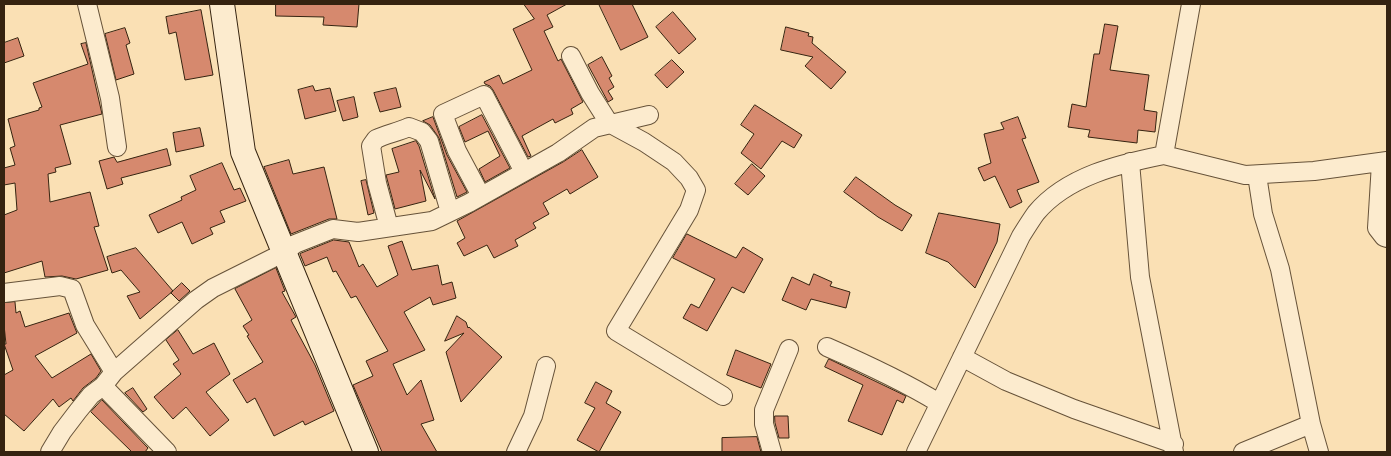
<!DOCTYPE html>
<html>
<head>
<meta charset="utf-8">
<style>
	body { margin:0 }
	#map { position:relative; width:1391px; height:456px; overflow:hidden; background:#fae0b4; font-family:"Libre Bodoni",serif }
	canvas { display:block }
	.frame { position:absolute; inset:0; border:5px solid #352310; pointer-events:none }
</style>
</head>
<body>
<div id="map">
<canvas width="1391" height="456"></canvas>
<div class="frame"></div>
</div>
<script>
const ctx = document.querySelector('canvas').getContext('2d');
ctx.lineJoin = 'round';
function fillPath(path, color) { ctx.fillStyle = color; ctx.fill(path, 'evenodd'); }
function stroke(path, color, width, dash) { ctx.strokeStyle = color; ctx.lineWidth = width; ctx.lineCap = dash ? 'butt' : 'round'; ctx.setLineDash(dash || []); ctx.stroke(path); }
const building = new Path2D(`
	M276 4H359L357 27 323 25 324 17 276 16Z
	M524 4H567L547 15 553 27 544 31 558 61 561 59 583 102 571 109 573 114 555 123 553 119 522 136 531 156 528 157 493 90 490 86 485 84 484 82 499 75 503 84 532 70 513 29 534 19Z
	M599 4H632L648 37 621 50Z
	M201 10 213 75 185 80 176 32 169 34 166 17Z
	M673 12 696 39 679 54 656 27Z
	M1105 24 1118 26 1110 70 1149 75 1144 110 1157 112 1155 132 1138 130 1137 143 1088 137 1090 130 1068 127 1072 104 1086 107 1094 54H1099Z
	M786 27 809 33 808 36 813 37 812 43 846 72 831 89 805 66 813 57 781 50Z
	M125 28 130 43 126 45 134 74 116 80 105 34Z
	M18 38 24 56 4 63V43Z
	M86 43 102 114 60 125 71 164 55 168 56 172 48 174 50 202 90 192 99 226 94 227 108 270 76 279 62 276 45 277 42 261 4 273V215L17 210 15 183 4 185V168L15 165 10 148 15 146 8 119 39 110V108L42 107 33 83 88 64 81 44Z
	M602 57 612 76 609 78 614 87 608 91 613 99 608 102 588 65Z
	M672 60 684 72 667 88 655 75Z
	M313 86 315 91 330 88 336 111 305 119 298 90Z
	M396 88 401 107 380 112 374 93Z
	M354 97 358 117 343 121 337 101Z
	M755 105 802 135 794 148 782 141 761 169 741 153 754 134 741 125Z
	M482 115 510 168 485 182 479 169 500 156 488 131 465 142 459 127Z
	M433 117 447 155 467 192 457 197 439 138 430 125 423 121Z
	M1018 117 1026 138 1022 139 1039 182 1017 190 1022 202 1010 208 995 176 984 181 978 168 991 163 984 134 1004 129 1001 123Z
	M200 128 204 146 176 152 173 133Z
	M416 141 419 146 435 199 420 170 426 201 395 209 386 175 399 172 392 149Z
	M167 149 171 165 121 178 123 184 107 189 99 161 114 157 117 162Z
	M582 150 598 177 570 194 567 189 543 203 549 214 533 223 536 228 515 240 518 246 494 258 487 245 464 256 457 243 465 238 457 221 563 162Z
	M289 160 293 174 324 167 337 219H329L291 234 264 167Z
	M222 163 234 190 240 188 246 201 220 211 225 222 210 228 213 234 192 244 182 222 158 233 149 215 182 200 181 197 196 190 190 176Z
	M752 164 765 176 748 195 735 184Z
	M856 177 895 205 912 215 902 231 878 217 844 192Z
	M366 180 374 213 368 215 361 181Z
	M939 213 1000 224 997 242 975 288 948 262 926 253Z
	M687 234 736 258 743 247 763 259 744 293 732 287 707 331 683 318 691 304 699 308 715 279 673 258Z
	M334 240 349 242 359 267 363 264 377 287 398 275 388 246 402 241 412 270 438 265 442 285 452 282 456 298 433 305 430 297 404 312 425 350 393 364 407 395 421 380 434 420 421 424 437 452H382L353 385 373 376 366 361 388 351 356 296 351 298 336 271 333 272 327 257 305 266 300 254Z
	M136 248 173 291 140 319 127 296 140 292 121 270 112 273 107 257Z
	M276 268 285 291 282 292 296 317 291 320 293 324 315 365 334 411 305 425 303 421 274 436 255 398 247 403 233 380 263 362 247 336 249 335 243 326 252 320 235 289Z
	M814 274 832 282 830 286 850 292 846 308 811 299 806 310 782 300 792 277 809 285Z
	M182 283 190 291 179 301 171 293Z
	M15 302 16 313 20 311 25 327 69 313 77 333 35 356 52 378 91 354 101 371 96 378 83 388 73 401 71 398 59 407 53 399 24 431 4 414V375L13 370 4 344H6L4 325V303Z
	M457 316 466 322 468 328 469 327 502 357 461 402 446 352 464 333 445 341Z
	M178 330 193 354 214 343 230 374 206 392 229 420 210 436 186 407 173 419 154 397 181 374 173 364 179 360 166 340Z
	M736 350 771 364 761 388 727 375Z
	M829 359 906 396 903 403 897 400 882 435 848 421 863 385 825 367Z
	M596 382 612 391 606 403 621 412 599 452 577 440 595 408 585 403Z
	M133 388 147 409 143 412 125 393Z
	M102 400 148 448 145 452H132L91 412Z
	M775 416H788L789 438H779L775 423Z
	M757 437 761 452H722V438Z`);
const street = new Path2D(`
	M87 4 110 98 117 147
	M1191 4 1164 155 1245 175 1314 171 1387 161
	M571 56 590 93 609 123 644 142 674 162 689 178 696 190 689 210 616 331 723 396
	M1130 162 1140 277 1174 452
	M1381 163 1377 228 1384 237 1387 238
	M1257 175 1263 214 1280 269 1311 424 1319 452
	M481 196 457 151 443 114 484 95 524 172
	M389 227 377 183 371 146 376 139C387 134 398 132 409 127L422 132 429 141 450 212
	M4 293 60 286 72 289 85 325 114 372
	M827 347C866 364 903 381 939 403
	M962 357 1006 381 1074 409 1174 444
	M103 386 167 452
	M50 452 62 432 78 411 91 395 103 386 114 372 196 300 213 288 285 252 295 244 333 229 358 232 432 221 469 203 558 153 594 128 649 115
	M516 452 533 416 546 366
	M772 452 764 424V410L789 349
	M916 452 1021 236C1026 228 1031 220 1036 213 1067 176 1119 164 1164 155
	M1243 452 1311 424`);
const secondary = new Path2D(`
	M222 4 243 152 366 452`);
fillPath(building, '#d6896e');
stroke(building, '#352310', 1);
stroke(street, '#665239', 20);
stroke(secondary, '#352310', 26);
stroke(street, '#fcebce', 18);
stroke(secondary, '#fcebce', 24);
</script>
</body>
</html>
